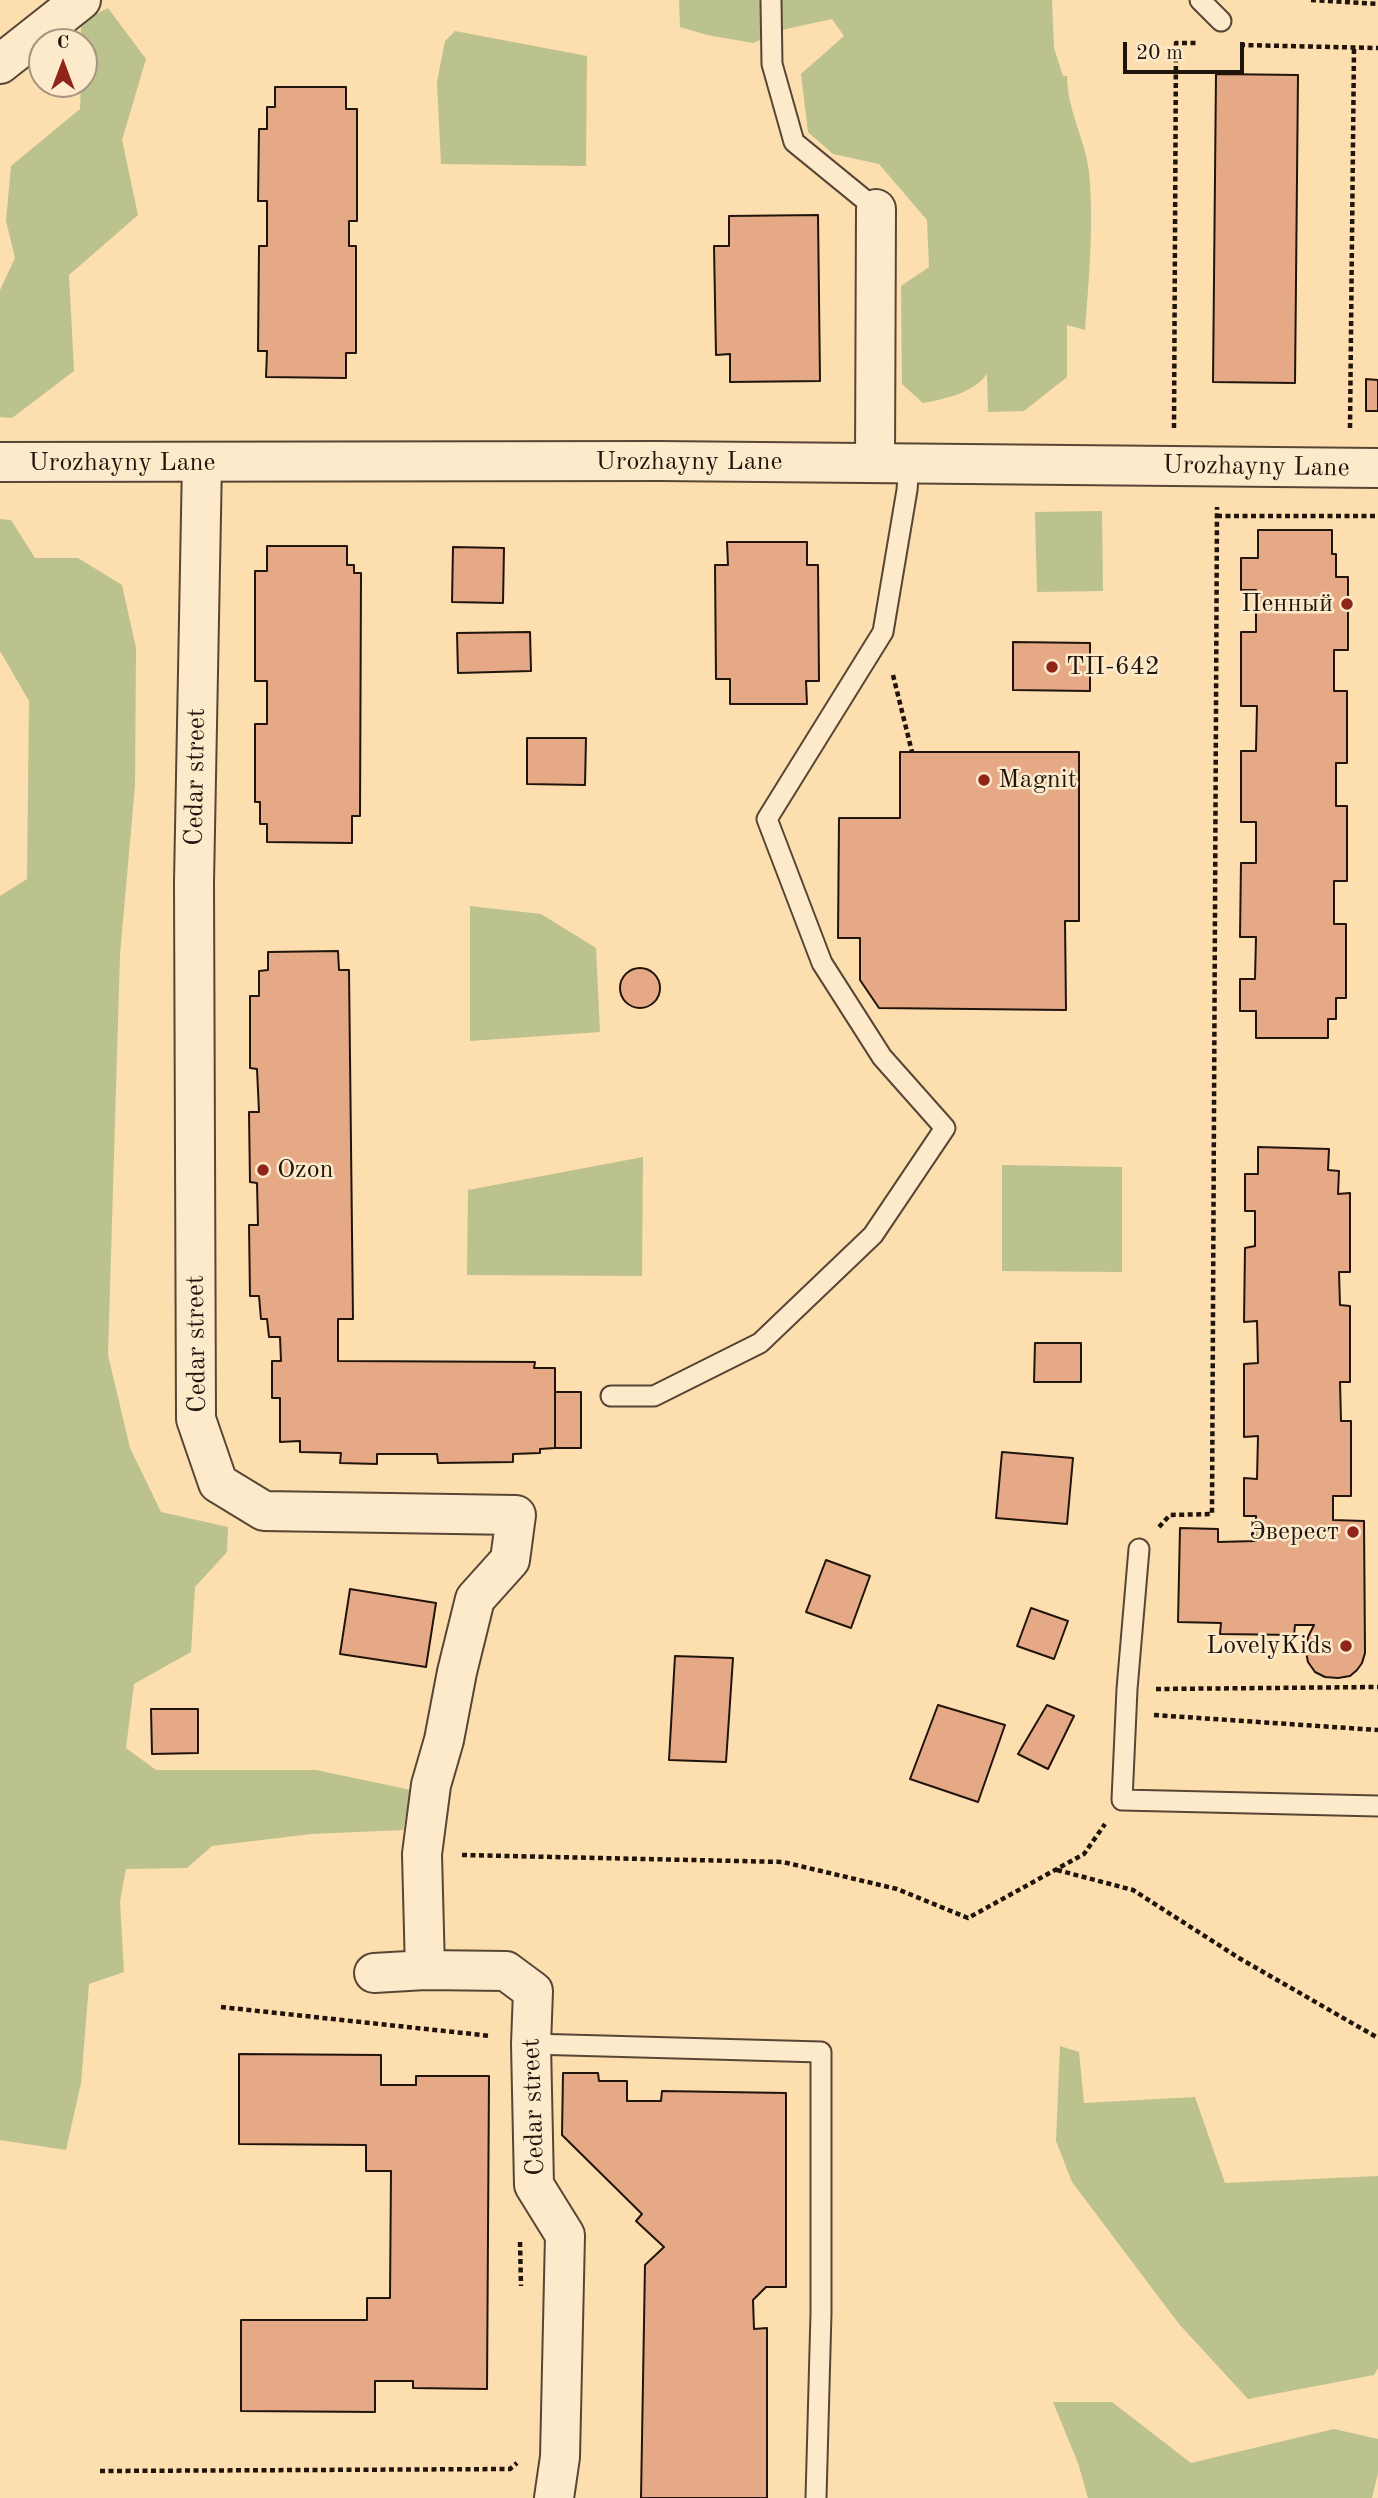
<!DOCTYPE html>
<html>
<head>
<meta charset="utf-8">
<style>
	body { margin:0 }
	#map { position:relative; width:1378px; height:2498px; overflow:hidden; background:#fcdeaf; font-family:"Old Standard TT",serif }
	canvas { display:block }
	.north { position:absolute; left:28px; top:28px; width:70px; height:70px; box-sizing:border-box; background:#fdeacb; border:2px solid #a5947f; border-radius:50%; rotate:0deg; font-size:19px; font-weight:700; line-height:28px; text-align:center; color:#20140c }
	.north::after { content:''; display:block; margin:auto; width:24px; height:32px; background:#8f2418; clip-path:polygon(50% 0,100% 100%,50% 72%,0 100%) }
	.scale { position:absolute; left:1123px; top:42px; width:121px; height:32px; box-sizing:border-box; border:4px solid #20140c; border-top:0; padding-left:9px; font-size:21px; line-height:24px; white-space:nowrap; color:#20140c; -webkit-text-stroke:5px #fdeacb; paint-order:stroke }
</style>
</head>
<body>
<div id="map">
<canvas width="1378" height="2498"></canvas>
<div class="north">С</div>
<div class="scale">20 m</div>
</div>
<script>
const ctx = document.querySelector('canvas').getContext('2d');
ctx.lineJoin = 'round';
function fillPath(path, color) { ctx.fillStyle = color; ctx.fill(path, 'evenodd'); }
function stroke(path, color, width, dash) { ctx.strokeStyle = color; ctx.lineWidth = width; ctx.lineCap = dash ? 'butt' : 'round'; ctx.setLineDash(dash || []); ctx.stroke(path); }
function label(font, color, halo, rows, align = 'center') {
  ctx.font = font + ' "Old Standard TT",serif'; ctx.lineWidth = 5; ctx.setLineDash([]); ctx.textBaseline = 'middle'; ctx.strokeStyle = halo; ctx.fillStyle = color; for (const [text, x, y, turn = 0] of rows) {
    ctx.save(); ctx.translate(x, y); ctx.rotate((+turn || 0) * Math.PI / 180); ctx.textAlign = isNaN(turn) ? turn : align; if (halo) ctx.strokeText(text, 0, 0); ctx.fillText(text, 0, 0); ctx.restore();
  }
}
const green = new Path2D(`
	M679 0H1052L1054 48 1063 76H1067C1067 110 1085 139 1089 172 1094 222 1089 280 1085 330L1067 325V377L1024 411 988 412 987 374C973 393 945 399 923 403L902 384 901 286 929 267 927 220 879 164 833 154 808 132 801 74 844 36 832 19 786 29 753 43 707 35 680 27Z
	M108 8 146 59 122 140 138 215 69 275 74 371 12 418 0 417V290L15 258 6 221 11 166 80 109 81 84H84V42H81V22Z
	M455 31 587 56 586 166 441 164 437 82 445 41Z
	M1102 511 1103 591 1037 592 1035 512Z
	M0 519 11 520 35 558H78L122 585 136 648 135 785 120 955 108 1355 130 1448 161 1512 228 1527 227 1552 195 1587 191 1652 134 1684 126 1748 156 1770H316L411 1790 403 1830 311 1834 212 1846 187 1868 126 1869 120 1901 124 1972 89 1984 81 2083 66 2150 0 2140V896L27 879 29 701 0 651Z
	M470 906 541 914 596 948 600 1032 470 1041Z
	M643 1157 642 1276 467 1275 468 1190Z
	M1002 1165 1122 1167V1272L1002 1271Z
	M1060 2046 1079 2052 1084 2103 1195 2097 1225 2183 1378 2176V2368L1374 2375 1248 2399 1179 2324 1072 2182 1056 2141Z
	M1053 2402H1112L1191 2463 1334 2429 1378 2439V2473L1372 2498H1088L1078 2463Z`);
const building = new Path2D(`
	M1216 74 1298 75 1295 383 1213 382Z
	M275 87H346V109H357V221H349V246H356V353H346V378L266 377 267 351H258L259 246H267V201H258L259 129H267V107H275Z
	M818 215 820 381 730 382V354L716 355 714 246H729V216Z
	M1366 379 1378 380V411H1366Z
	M1258 530H1332V554H1336V577H1348V650H1334V691H1347V763H1336V806H1347V881H1334V924H1346V998H1336V1019H1328V1038H1256V1011H1240V979H1255L1256 937H1240L1241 863H1256V822H1241V751H1256L1257 706H1241V632H1256V590H1241V558H1258Z
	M727 542H807V565H818L819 681H806L807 704H730V679H716L715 565H728Z
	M267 546H347V565H354V573H361L360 816H352V843L267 842V824H260V802H255V724H267V681H255V571H267Z
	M453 547 504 548 503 603 452 602Z
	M530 632 531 671 458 673 457 633Z
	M1013 642 1090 643V691L1013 690Z
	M527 738H586L585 785 527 784Z
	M900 752H1079V921H1065L1066 1010 879 1008 860 980V938H838L839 818H900Z
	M338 951 339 970H349L353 1319H338V1361L535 1362 534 1368H555V1448L540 1449V1453L513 1454V1462L438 1463 437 1454H377V1464L340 1463 341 1453 300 1452V1441L280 1442V1398H272V1361H281L280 1337H269L267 1319H261L259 1296H250L249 1225H258L257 1183 250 1182 249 1112H259L257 1069 250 1068V996H259V971L268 970V952Z
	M620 988a20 20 0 1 1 40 0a20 20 0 1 1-40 0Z
	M1258 1147 1329 1149 1328 1170 1339 1171 1338 1194 1350 1193V1272H1339L1340 1305 1350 1306V1382H1340L1341 1421H1351V1496H1333V1520L1364 1521 1365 1653 1362 1663 1357 1670 1350 1676 1338 1678 1325 1677 1315 1672 1308 1662 1306 1652 1308 1637 1314 1625H1295L1294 1635 1220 1634 1221 1623 1178 1622 1180 1528 1218 1529V1542L1256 1541V1516H1244V1478L1257 1479 1258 1436 1244 1437V1364L1258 1363 1257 1321 1244 1322 1245 1248 1255 1246V1211H1245V1174H1258Z
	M1035 1343H1081V1382H1034Z
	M555 1392H581V1448H555Z
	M1002 1452 1073 1458 1067 1524 996 1518Z
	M826 1560 870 1576 851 1628 806 1612Z
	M350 1589 436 1603 426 1667 340 1654Z
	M1031 1608 1068 1621 1054 1659 1017 1646Z
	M675 1656 733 1658 726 1762 669 1760Z
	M938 1705 1005 1725 978 1802 910 1779Z
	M1047 1705 1074 1716 1048 1769 1018 1754Z
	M151 1709H198V1753L152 1754Z
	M239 2054 381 2055V2085H416V2076H489L487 2389 413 2388V2381H375V2412L241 2411V2320H367V2298H390L391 2171H366V2145L239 2144Z
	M563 2073H598L599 2081H627V2101H661L662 2091 786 2093V2287H766L753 2300 754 2329 767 2328V2498H641L645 2265 664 2247 636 2221 642 2214 562 2135Z`);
const path = new Path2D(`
	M1311 0 1378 4
	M1240 45 1378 48
	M1174 428 1176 43H1199
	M1350 428 1354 48
	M1217 516H1378
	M893 675 912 752
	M1159 1527 1170 1515 1212 1514 1217 507
	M1156 1689 1378 1687
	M1154 1715 1378 1730
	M462 1855 783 1862 897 1889 968 1918 1084 1854 1105 1824
	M1057 1870 1133 1890 1239 1958 1378 2038
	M221 2007 491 2036
	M520 2242 521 2286
	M100 2471 510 2469 517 2463`);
const service = new Path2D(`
	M771 0 772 64 794 142 876 209
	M1200 0 1221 21
	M611 1396H654L760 1343 873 1235 945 1128 882 1057 822 963 767 819 883 632 907 490 909 464
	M1139 1549 1127 1689 1122 1800 1378 1806
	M531 2044 821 2052V2313L816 2498`);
const minor = new Path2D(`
	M0 64 81 0
	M202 462 194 882 196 1419 218 1483 264 1511 516 1515 510 1560 475 1599 457 1672 444 1740 431 1785 422 1854 425 1970
	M875 463 876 209
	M374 1973 425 1970 506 1971 533 1991 531 2044 534 2185 565 2235 560 2457 554 2498`);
const tertiary = new Path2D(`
	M0 462 659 461 1378 468`);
const markers = [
	[1347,604,7,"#8f2418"],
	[1052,667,7,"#8f2418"],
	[984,780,7,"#8f2418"],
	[263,1170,7,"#8f2418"],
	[1353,1532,7,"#8f2418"],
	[1346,1646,7,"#8f2418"]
];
const streetNames = [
	["Urozhayny Lane",689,462],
	["Urozhayny Lane",122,463],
	["Urozhayny Lane",1256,467,1],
	["Cedar street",196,777,-89],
	["Cedar street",197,1344,-91],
	["Cedar street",534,2107,-92]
];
const poiNames = [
	["Пенный",1333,604],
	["ТП-642",1066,667,"left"],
	["Magnit",998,780,"left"],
	["Ozon",277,1170,"left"],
	["Эверест",1339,1532],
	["LovelyKids",1332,1646]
];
fillPath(green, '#bbc28e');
fillPath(building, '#e5aa85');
stroke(building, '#20140c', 2);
stroke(service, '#574635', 23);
stroke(minor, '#574635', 42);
stroke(tertiary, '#574635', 42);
stroke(path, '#20140c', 4.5, [5, 3.5]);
stroke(service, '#fdeacb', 19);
stroke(minor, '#fdeacb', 38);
stroke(tertiary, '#fdeacb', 38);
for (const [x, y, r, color] of markers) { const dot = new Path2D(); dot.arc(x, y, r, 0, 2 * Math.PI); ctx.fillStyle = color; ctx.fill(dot); stroke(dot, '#fdeacb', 2.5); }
label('26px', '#20140c', '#fdeacb', streetNames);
label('26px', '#20140c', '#fdeacb', poiNames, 'right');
</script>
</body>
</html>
